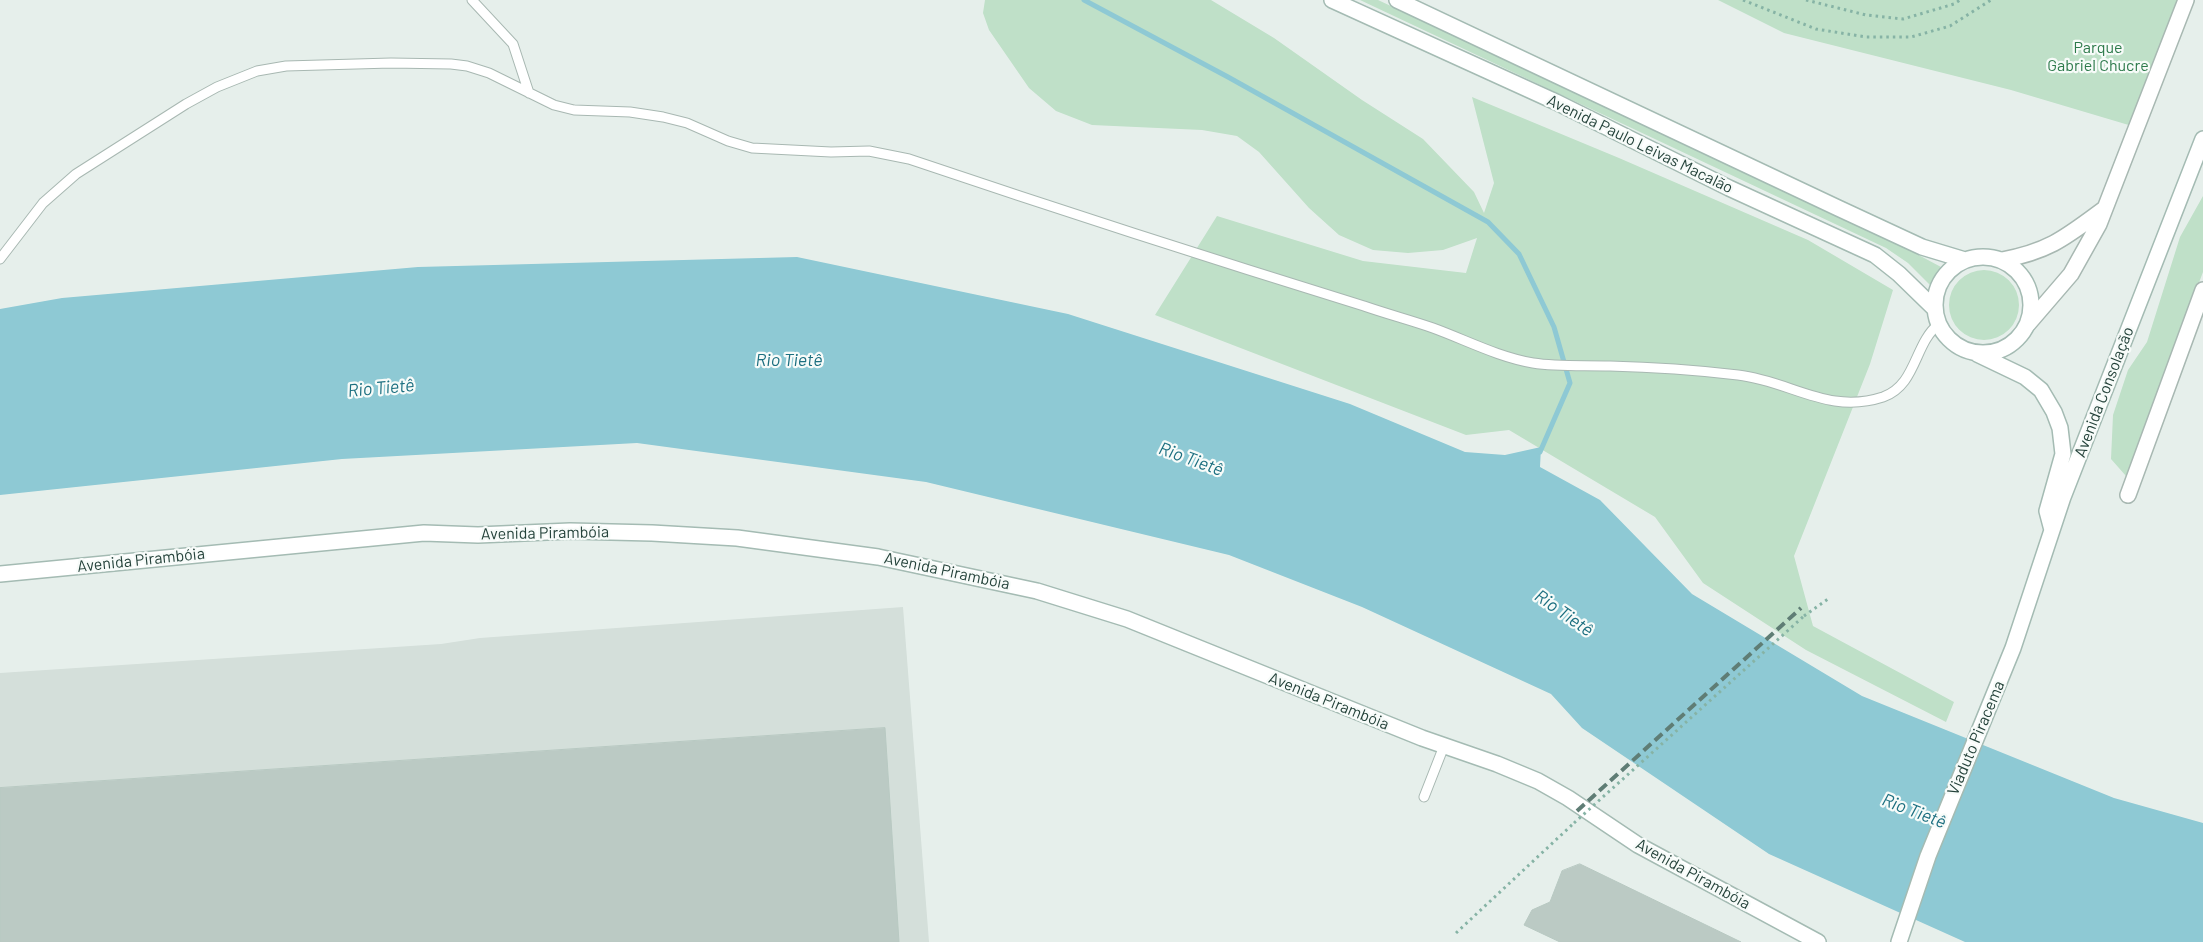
<!DOCTYPE html>
<html>
<head>
<meta charset="utf-8">
<style>
	body { margin:0 }
	canvas { display:block; background:#e6efeb }
</style>
</head>
<body>
<canvas width="2203" height="942"></canvas>
<script>
const ctx = document.querySelector('canvas').getContext('2d');
ctx.lineJoin = 'round';
function fillPath(path, color) { ctx.fillStyle = color; ctx.fill(path, 'evenodd'); }
function stroke(path, color, width, dash) { ctx.strokeStyle = color; ctx.lineWidth = width; ctx.lineCap = dash ? 'butt' : 'round'; ctx.setLineDash(dash || []); ctx.stroke(path); }
function label(font, color, halo, rows, align = 'center') {
  ctx.font = font + ' Barlow,sans-serif'; ctx.lineWidth = 4.5; ctx.setLineDash([]); ctx.textBaseline = 'middle'; ctx.strokeStyle = halo; ctx.fillStyle = color; for (const [text, x, y, turn = 0] of rows) {
    ctx.save(); ctx.translate(x, y); ctx.rotate((+turn || 0) * Math.PI / 180); ctx.textAlign = isNaN(turn) ? turn : align; if (halo) ctx.strokeText(text, 0, 0); ctx.fillText(text, 0, 0); ctx.restore();
  }
}
const built = new Path2D(`
	M903 607 929 942H0V673L441 644 480 638Z`);
const green = new Path2D(`
	M985 0H1211L1274 38 1362 100 1423 139 1474 192 1484 213 1494 183 1472 97 1619 158 1808 240 1893 290 1870 364 1794 556 1813 626 1954 702 1946 722 1806 650 1703 583 1655 517 1509 430 1466 435 1155 315 1217 216 1363 261 1466 273 1477 238 1443 250 1408 253 1373 250 1339 235 1309 208 1259 152 1237 136 1202 130 1092 125 1056 111 1029 88 989 30 983 13Z
	M1360 0H1378L1885 237 1941 267 1930 285 1908 263 1886 248Z
	M1718 0H2182L2132 126 2011 90 1784 33Z
	M2203 196V272L2126 476 2111 459 2113 415 2128 370 2147 342 2180 237Z
	M1949 305a35 35 0 1 1 70 0a35 35 0 1 1-70 0Z`);
const water = new Path2D(`
	M797 257 1068 314 1350 404 1465 452 1505 455 1541 447 1540 467 1600 500 1692 594 1862 696 2114 798 2203 823V942H1965L1769 854 1582 728 1551 694 1362 607 1229 555 926 482 637 443 342 459 0 495V309L62 298 418 267Z`);
const stream = new Path2D(`
	M1084 0 1228 77 1488 222 1519 254 1554 327 1570 383 1540 452`);
const building = new Path2D(`
	M885 728 899 942H0V788Z
	M1580 864 1741 942H1560L1524 925 1532 910 1550 902 1562 871Z`);
const path = new Path2D(`
	M1743 0 1816 29 1866 37H1911L1950 26 1991 0
	M1806 0 1866 15 1903 19 1954 4 1960 0
	M1804 616 1828 599
	M1456 933 1574 823`);
const lane = new Path2D(`
	M472 0 513 44 529 93
	M0 259 43 203 76 174 186 104 217 87 257 71 286 66 391 63 451 64 467 66 489 73 554 105 574 110 630 112 663 117 687 123 728 141 752 148 831 152 869 151 909 159C1060 210 1212 259 1364 306 1387 314 1410 320 1433 328 1466 340 1498 357 1533 363 1559 367 1584 365 1610 366 1653 367 1696 370 1738 375 1791 381 1828 415 1883 397 1917 385 1914 343 1939 324
	M1424 797 1444 746`);
const street = new Path2D(`
	M2002 260C2050 251 2066 237 2104 209
	M2028 324 2071 274 2099 224 2186 0
	M2128 495 2203 290`);
const secondary = new Path2D(`
	M1332 0 1556 102 1729 188 1875 255 1899 274 1935 309
	M1397 0 1838 208 1922 247 1965 260
	M1935 305a48 48 0 1 1 96 0a48 48 0 1 1-96 0Z
	M1977 354 2025 377 2041 390 2054 412 2060 428 2063 454 2047 511 2052 530
	M0 574 424 533 478 535 570 531 652 533 737 538 878 557 1037 591 1127 619 1422 738 1497 764 1538 781 1568 798 1638 845 1818 942
	M1899 942 1928 856 2013 648 2063 497 2203 139`);
const rail = new Path2D(`
	M1577 811 1801 608`);
const pathBridge = new Path2D(`
	M1574 823 1804 616`);
const parkNames = [
	["Parque",2098,48],
	["Gabriel Chucre",2098,66]
];
const streetNames = [
	["Avenida Paulo Leivas Macalão",1640,144,26],
	["Avenida Consolação",2104,392,-69],
	["Avenida Pirambóia",545,533,-1],
	["Avenida Pirambóia",141,560,-6],
	["Avenida Pirambóia",947,571,12],
	["Avenida Pirambóia",1329,701,22],
	["Viaduto Piracema",1976,738,-67],
	["Avenida Pirambóia",1693,874,29]
];
const waterNames = [
	["Rio Tietê",789,360],
	["Rio Tietê",381,388,-5],
	["Rio Tietê",1191,459,20],
	["Rio Tietê",1564,613,35],
	["Rio Tietê",1914,811,21]
];
fillPath(built, '#d4dfda');
fillPath(green, '#bfe0c8');
fillPath(water, '#8ec9d4');
stroke(stream, '#8ec9d4', 5);
fillPath(building, '#bbcac4');
stroke(building, '#b8c9c2', 1);
stroke(lane, '#a8b8b2', 11);
stroke(street, '#a8b8b2', 18);
stroke(secondary, '#a4bbb3', 18);
stroke(path, '#86b3a5', 3, [2.5, 4]);
stroke(lane, '#fff', 9);
stroke(street, '#fff', 15);
stroke(secondary, '#fff', 15);
stroke(rail, '#5f7d75', 4, [10, 5]);
stroke(pathBridge, '#86b3a5', 3, [2.5, 4]);
label('16px', '#2d7a4b', '#f7fbf9', parkNames);
label('16px', '#24423a', '#f7fbf9', streetNames);
label('italic 18px', '#1c6f80', '#f7fbf9', waterNames);
</script>
</body>
</html>
